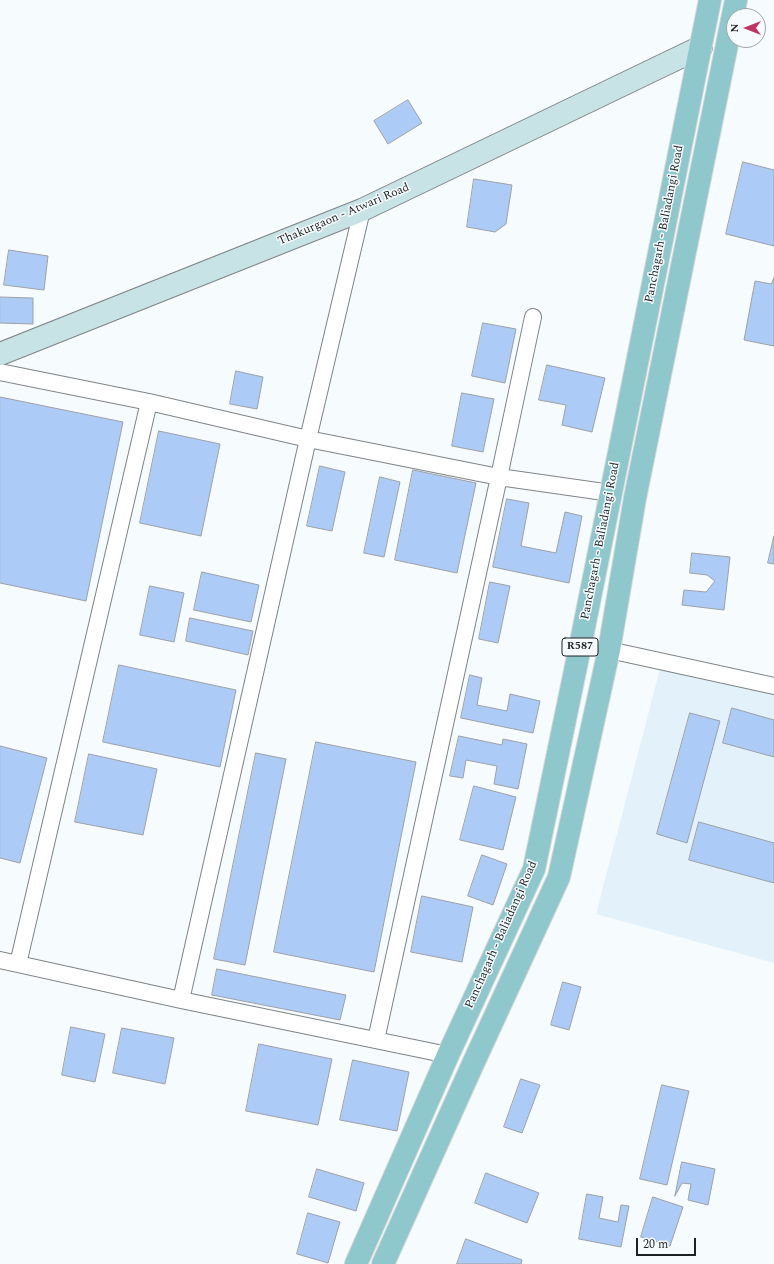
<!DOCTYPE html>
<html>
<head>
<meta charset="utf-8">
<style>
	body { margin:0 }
	#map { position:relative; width:774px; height:1264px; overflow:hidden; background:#f6fbfe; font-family:Spectral,serif }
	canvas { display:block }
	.north { position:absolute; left:726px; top:8px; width:40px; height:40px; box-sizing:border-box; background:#f6fbfe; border:1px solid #a0a4a6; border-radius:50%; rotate:270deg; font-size:11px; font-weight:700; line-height:16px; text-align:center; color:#1f2223 }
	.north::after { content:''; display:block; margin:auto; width:14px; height:18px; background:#c03363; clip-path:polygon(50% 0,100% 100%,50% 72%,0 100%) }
	.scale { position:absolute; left:636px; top:1238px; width:60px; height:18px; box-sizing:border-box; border:2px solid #1f2223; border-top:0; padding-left:5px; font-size:12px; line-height:14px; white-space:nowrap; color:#1f2223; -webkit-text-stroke:3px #f6fbfe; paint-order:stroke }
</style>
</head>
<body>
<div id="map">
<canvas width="774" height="1264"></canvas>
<div class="north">N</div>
<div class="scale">20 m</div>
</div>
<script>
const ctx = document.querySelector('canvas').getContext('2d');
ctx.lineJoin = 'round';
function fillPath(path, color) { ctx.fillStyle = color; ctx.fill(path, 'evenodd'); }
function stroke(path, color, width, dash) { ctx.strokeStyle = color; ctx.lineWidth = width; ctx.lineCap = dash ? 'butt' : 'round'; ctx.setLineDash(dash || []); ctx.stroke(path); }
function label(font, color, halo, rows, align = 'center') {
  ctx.font = font + ' Spectral,serif'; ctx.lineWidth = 3; ctx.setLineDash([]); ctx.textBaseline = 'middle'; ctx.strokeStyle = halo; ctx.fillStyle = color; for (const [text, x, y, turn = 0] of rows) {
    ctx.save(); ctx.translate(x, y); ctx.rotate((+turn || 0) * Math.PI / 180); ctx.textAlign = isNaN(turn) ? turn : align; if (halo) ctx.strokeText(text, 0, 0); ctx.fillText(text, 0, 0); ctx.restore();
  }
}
const built = new Path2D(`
	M661 665 774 689V963L596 914Z`);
const building = new Path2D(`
	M408 100 422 123 388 144 374 121Z
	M743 162 774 170V246L726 234Z
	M474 179 512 185 506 224 495 232 467 227Z
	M9 250 48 256 44 290 4 285Z
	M774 278V346L744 340 755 281 771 284Z
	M0 297 33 298V324L0 323Z
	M483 323 516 329 505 383 472 376Z
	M547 365 605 378 592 432 562 425 566 405 539 400Z
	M236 371 263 377 257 409 230 404Z
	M462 393 494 399 483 452 452 446Z
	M0 397 123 422 86 601 0 583Z
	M159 431 220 444 201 536 140 523Z
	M320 466 345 472 332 531 307 526Z
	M413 470 476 483 457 573 395 560Z
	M380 477 400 482 384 557 364 553Z
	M507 499 529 503 521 546 556 553 565 512 582 516 569 583 493 567Z
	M774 536V564L768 563Z
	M692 553 730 557 724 610 682 605 684 590 706 592 715 581 707 575 690 573Z
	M202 572 259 585 251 622 194 610Z
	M490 582 510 586 498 643 479 639Z
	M150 586 184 593 174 642 140 635Z
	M190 618 253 631 248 655 186 641Z
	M119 665 236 690 220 767 103 742Z
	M470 675 482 678 477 705 507 711 510 694 540 701 533 733 461 718Z
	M732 708 774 720V757L723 743Z
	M690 713 720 721 687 843 657 834Z
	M459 736 502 745 503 739 527 744 518 789 494 784 497 766 466 760 463 778 450 776Z
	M316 742 416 762 374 972 274 952Z
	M0 746 47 758 20 863 0 858Z
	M256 753 286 759 245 965 214 959Z
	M89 754 157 769 143 835 75 822Z
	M474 786 516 797 503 850 460 840Z
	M699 822 774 843V883L689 860Z
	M482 855 507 864 493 905 468 896Z
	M422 896 473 907 462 962 411 952Z
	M217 969 346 995 340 1020 212 995Z
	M563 982 581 987 569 1030 551 1025Z
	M71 1027 105 1034 95 1082 62 1075Z
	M122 1028 174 1038 165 1084 113 1073Z
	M259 1044 332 1059 318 1125 246 1111Z
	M353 1060 409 1072 397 1131 340 1120Z
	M521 1079 540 1085 522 1133 504 1127Z
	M662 1085 689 1091 667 1185 640 1179Z
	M682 1162 715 1169 708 1205 688 1200 691 1184 682 1183 675 1196Z
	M317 1169 364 1183 356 1211 309 1197Z
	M486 1173 539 1193 527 1223 475 1203Z
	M587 1194 603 1197 599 1218 618 1222 621 1205 629 1206 621 1247 579 1239Z
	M653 1197 683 1207 670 1246 641 1237Z
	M308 1213 340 1222 328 1263 297 1254Z
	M466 1239 522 1260 521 1264H457Z`);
const street = new Path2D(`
	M0 372 149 402 308 439 499 477 611 493
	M609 650 774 686
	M0 960 181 1000 448 1055
	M18 964 149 402
	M181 1000 308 439 362 210
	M376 1040 499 477 533 317`);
const secondary = new Path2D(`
	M0 354 362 210 701 47`);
const primary = new Path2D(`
	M356 1264 448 1055 534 869 580 647 710 0
	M383 1264 472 1066 559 877 609 650 635 498 736 0`);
const shields = [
	[580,647,36]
];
const shieldNames = [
	["R587",580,647]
];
const streetNames = [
	["Thakurgaon - Atwari Road",344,215,-23],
	["Panchagarh - Baliadangi Road",665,224,-79],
	["Panchagarh - Baliadangi Road",601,541,-79],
	["Panchagarh - Baliadangi Road",502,935,-66]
];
fillPath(built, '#e3f2fa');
fillPath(building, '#accbf6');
stroke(building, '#9da1a6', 1);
stroke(street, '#7e8487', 18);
stroke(secondary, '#7e8487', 24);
stroke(primary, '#d7d7d7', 24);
stroke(street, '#fff', 16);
stroke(secondary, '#c7e3e6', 22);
stroke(primary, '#8fc8cc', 22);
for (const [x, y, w] of shields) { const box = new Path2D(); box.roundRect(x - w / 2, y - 9, w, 18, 3); ctx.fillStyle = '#f6fbfe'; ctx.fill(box); stroke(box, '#1f2223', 1); }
label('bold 11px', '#1f2223', null, shieldNames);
label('12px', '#1f2223', '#f6fbfe', streetNames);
</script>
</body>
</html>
